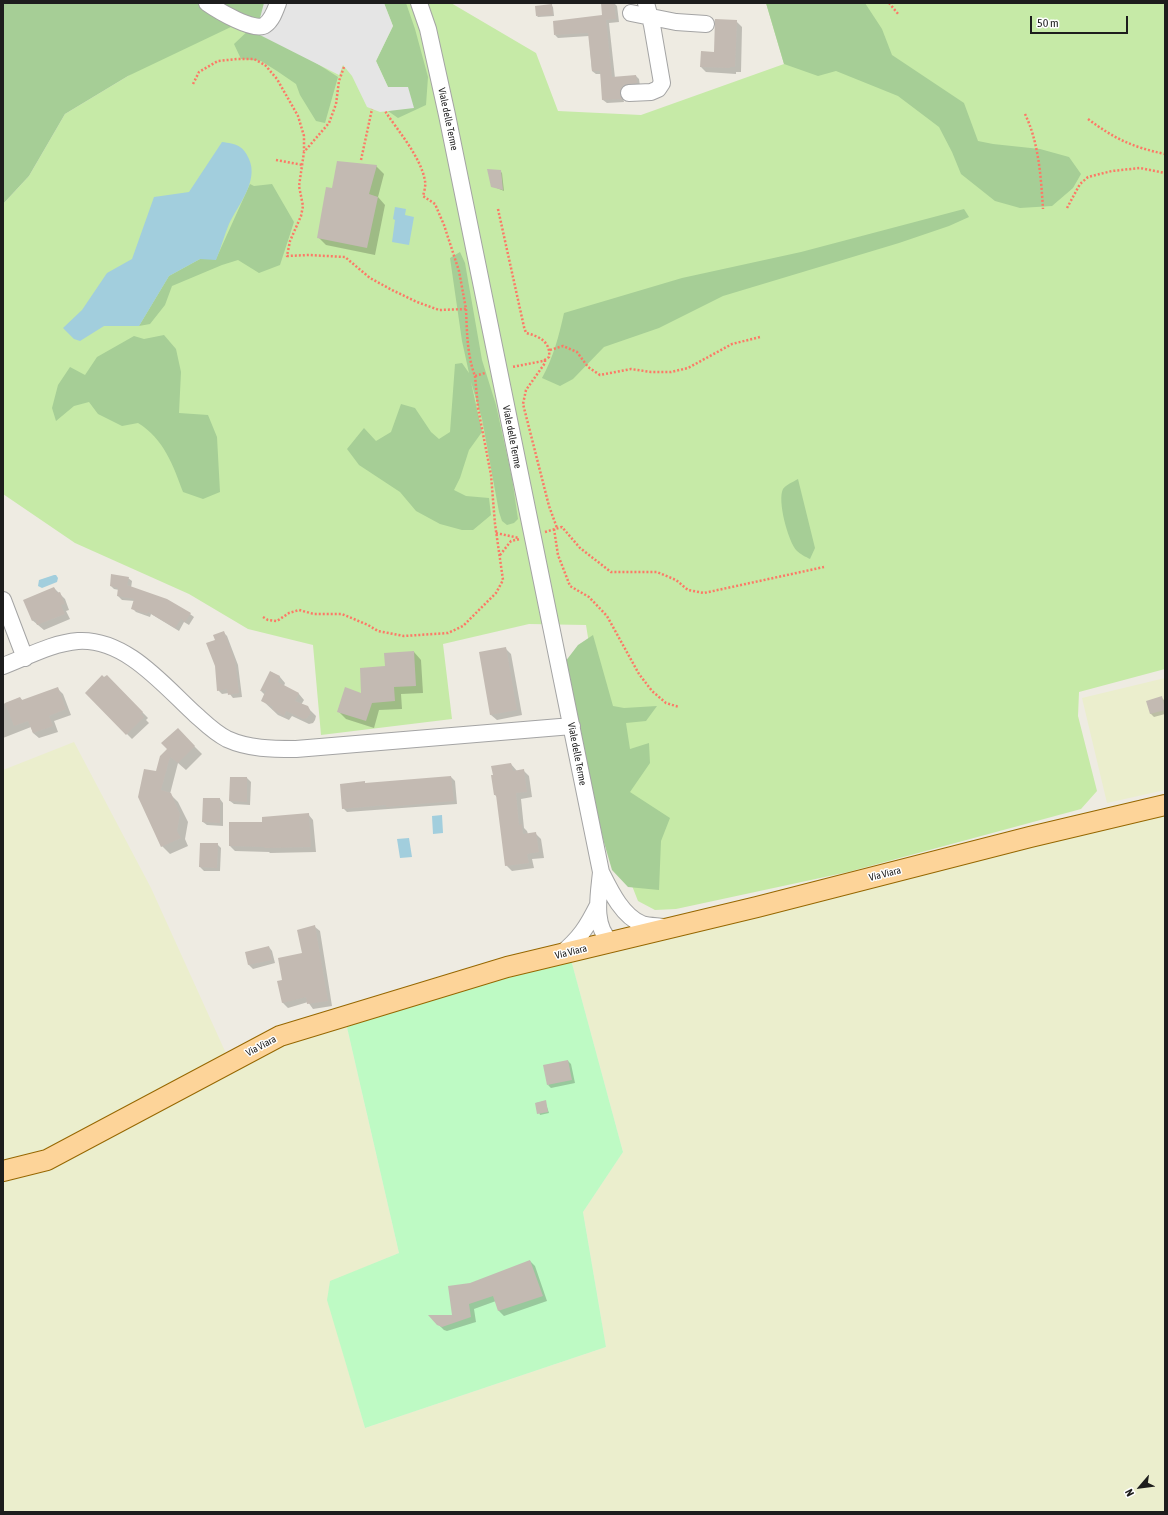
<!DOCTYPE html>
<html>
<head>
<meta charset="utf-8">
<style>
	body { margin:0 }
	#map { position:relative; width:1168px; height:1515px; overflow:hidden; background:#eeebe2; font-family:"Asap Condensed",sans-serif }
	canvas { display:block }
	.frame { position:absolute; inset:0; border:4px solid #1d1d1d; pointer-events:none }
	.north { position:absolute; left:1120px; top:1467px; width:40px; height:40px; -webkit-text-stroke:3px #fff; paint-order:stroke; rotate:242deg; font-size:11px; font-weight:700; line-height:16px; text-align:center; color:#1d1d1d }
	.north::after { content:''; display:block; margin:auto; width:14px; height:18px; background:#1d1d1d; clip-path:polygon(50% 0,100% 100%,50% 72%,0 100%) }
	.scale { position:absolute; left:1030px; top:16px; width:98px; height:18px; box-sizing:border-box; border:2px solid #1d1d1d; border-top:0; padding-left:5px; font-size:12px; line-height:14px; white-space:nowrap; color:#1d1d1d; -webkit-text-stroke:3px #fff; paint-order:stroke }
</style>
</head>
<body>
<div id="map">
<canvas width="1168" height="1515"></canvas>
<div class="frame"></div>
<div class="north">N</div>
<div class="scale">50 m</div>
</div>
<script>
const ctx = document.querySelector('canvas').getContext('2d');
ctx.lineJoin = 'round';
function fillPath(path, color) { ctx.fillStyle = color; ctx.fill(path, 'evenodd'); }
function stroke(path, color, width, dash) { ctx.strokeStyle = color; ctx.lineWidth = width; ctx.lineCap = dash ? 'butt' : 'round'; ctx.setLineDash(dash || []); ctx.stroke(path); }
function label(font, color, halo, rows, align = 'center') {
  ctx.font = font + ' "Asap Condensed",sans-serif'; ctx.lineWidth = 3; ctx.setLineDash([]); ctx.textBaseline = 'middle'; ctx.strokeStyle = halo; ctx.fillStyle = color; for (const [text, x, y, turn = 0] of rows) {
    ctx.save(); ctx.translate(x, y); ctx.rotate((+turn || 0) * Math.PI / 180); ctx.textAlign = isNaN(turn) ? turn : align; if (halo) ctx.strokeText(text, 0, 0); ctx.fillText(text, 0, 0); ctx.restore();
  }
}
const farmland = new Path2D(`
	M1165 678V790L1107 803 1082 698Z
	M74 742 151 888 229 1060 343 1010 399 1253 330 1282 328 1300 365 1428 606 1347 583 1212 623 1152 570 956 610 954 1165 805V1512H3V770Z`);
const grass = new Path2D(`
	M235 3H451L536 53 558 111 641 115 784 64 766 3H1165V669L1079 692 1078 716 1097 791 1081 809 848 872 676 909 655 910 638 901 625 868 586 625 529 624 443 644 452 719 321 735 313 645 248 629 189 594 75 543 3 494V204L29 176 65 114 128 76Z`);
const forest = new Path2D(`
	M3 3H264L279 39 338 77 325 123 316 121 300 95 296 84 277 71 261 61 241 59 234 44 252 27 233 26 128 76 65 114 29 176 3 204Z
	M384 3H406L415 29 428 77 426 105 398 118 388 111 406 106 408 87H388L376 61 393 26Z
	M766 3H865L882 29 892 55 964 103 978 141 993 144 1040 149 1069 157 1081 174 1073 188 1052 206 1020 208 995 201 961 174 952 152 939 127 898 96 836 71 818 76 784 64Z
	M250 184 254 186 272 184 294 222 280 265 259 273 238 260 222 265 172 286 165 305 150 324 139 326 169 276 200 259H216Z
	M964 209 969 217 949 226 899 243 723 296 659 328 604 347 573 379 560 386 542 378C553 358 559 336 564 313L682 278 801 252Z
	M460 252 465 263 482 360 496 405 512 478 518 519 514 523 507 525 502 521 499 512 482 419 471 382 482 432 469 450 460 478 454 490 466 496 489 498 491 515 473 530H462L440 524 416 511 400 492 359 465 347 449 364 428 376 441 391 432 401 404 415 408 431 432 439 439 450 432 455 364 462 363 469 373 462 341 450 258Z
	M164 335 176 349 181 372 179 413 208 415 217 437 220 492 203 499 183 492C173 465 164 439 138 423L122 426 98 414 89 402 74 406 56 421 52 408 58 385 70 367 85 375 97 357 134 336 144 339Z
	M798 479 815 548 810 559C806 557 800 554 797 551 788 542 777 500 783 489 787 484 793 482 798 479Z
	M593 635 613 706 624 708 657 706 646 721 626 723 630 749 649 743 650 763 630 792 670 818 661 841 659 890 628 887 612 870 603 839 565 662 578 645Z`);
const park = new Path2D(`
	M570 956 623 1152 583 1212 606 1347 365 1428 327 1300 330 1281 399 1253 343 1010Z`);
const parking = new Path2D(`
	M264 3H384L393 26 376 61 388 87H408L414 108 380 112 367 107 352 76 343 65 339 75 256 33Z`);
const water = new Path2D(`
	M222 142C236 144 243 145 249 159 259 181 238 205 229 224 224 236 221 248 216 260L200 259 169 276 139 326H104L80 341 74 339 63 328 82 310 107 273 132 259 154 197 189 192Z
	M395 207 406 209 405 215 414 217 409 245 392 242 395 220 393 219Z
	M54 575H56L58 578 57 582 42 588 38 586 39 580Z
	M442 815 443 833 433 834 432 816Z
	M409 838 412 857 400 858 397 839Z`);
const shadow = new Path2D(`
	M610 3H614L617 6 619 22 609 23 615 78 636 76 639 79 640 86 623 97 624 102 607 103 603 100 601 74H596L592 71 589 36 558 38 555 35 604 16Z
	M551 5 553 7 554 16 538 17 537 16Z
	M736 21 742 27 741 72H736V74L706 72 701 67 715 53Z
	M376 166 384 174 378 197 385 205 375 255 326 245 318 237 333 189Z
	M500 171 502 173 504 191 492 186Z
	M128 578 132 581 131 588 190 614 194 617 189 625 184 622 179 631 151 614 150 617 136 612 132 608 135 601 122 600 118 596 119 590 114 589 111 586Z
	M54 588 65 599 69 610 66 611 70 619 44 630 32 620Z
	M223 632 227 636 238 665 242 697 233 698 229 693 222 694 218 690 216 641Z
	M505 648 511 654 522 715 497 720 491 715Z
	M414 652 421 660 423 693 401 694 402 709 379 710 374 728 346 719 338 711 363 694 386 667Z
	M271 672 280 677 285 683 284 686 299 694 304 700 301 705 307 707 316 716 315 720 313 723 309 724 292 716 289 720 278 715 262 700 265 695 261 691Z
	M107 676 148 718 146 720 149 723 132 739 86 693Z
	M57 688 63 694 71 715 54 721 58 732 39 738 33 733 31 727 3 738V704L20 698 23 701Z
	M1162 698 1165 701V714L1154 717 1150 713Z
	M178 730 202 754 186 770 178 763 170 794 178 802 188 822 185 839 188 846 170 854 162 846 157 772Z
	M511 764 517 771 523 770 529 776 532 797 521 799 524 828 527 831 528 834 535 833 541 839 544 858 532 859 534 868 512 871 506 865 498 798 495 795Z
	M451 777 455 781 457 804 347 812 343 808 366 784Z
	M231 778H247L251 782 250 805 234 804 230 801Z
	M220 799 223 803V826L207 825 203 822Z
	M308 814 313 820 316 852 270 853 269 852 235 851 230 846 264 823Z
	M217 844 221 848 220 871H204L200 867Z
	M315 927 320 931 332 1006 313 1009 308 1002 288 1008 283 1003 279 982 283 981 303 953Z
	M269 947 272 951 275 963 253 969 249 965 246 953Z
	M568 1061 571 1064 575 1083 551 1088 548 1085Z
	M545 1101 549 1113 540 1115 536 1103Z
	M530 1261 535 1266 547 1301 504 1316 499 1311 496 1301 474 1309 476 1322 447 1331 444 1330 430 1316H453L470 1284Z`);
const building = new Path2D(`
	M601 3H614L616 19 606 20 612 77 636 75 637 83 624 85 621 88 620 94 622 99 602 100 600 71H592L588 33 554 35 553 21 602 15Z
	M552 4 553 15 536 16 535 6Z
	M715 19 737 20 735 67H730V68L700 67 701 51 714 52Z
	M337 161 377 165 369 194 378 197 367 248 317 238 326 187 332 188Z
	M487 169 501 170 503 190 491 187Z
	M111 574 129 577 127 585 167 599 191 613 185 622 181 619 175 628 148 612 147 614 131 609 134 599 117 596 118 588 110 586Z
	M54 587 57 593 60 592 65 604 61 605 65 614 37 625 35 619 32 621 23 600Z
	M224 631 235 661 239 693 228 695 227 689 217 691 215 666 206 643 215 640 213 635Z
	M506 647 517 710 490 715 479 652Z
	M414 651 416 686 394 687 395 701 372 703 366 721 337 712 345 687 361 693 360 668 385 666 384 653Z
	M270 671 280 676 278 682 299 693 295 701 308 706 310 710V714L307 718 303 719 286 711 284 716 272 709 273 707 261 701 266 690 260 691Z
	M102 675 104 677 107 675 143 712 141 714 144 717 126 735 85 693Z
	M58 687 66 709 49 716 53 726 33 733 28 721 14 726 5 703 20 697 22 700Z
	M1162 696 1165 710 1150 714 1146 701Z
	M178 728 195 746 178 763 170 757 161 790 171 793 180 814 177 831 181 838 161 847 138 797 144 769 156 771 160 756 167 749 161 743Z
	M511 763 513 771 524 769 527 792 516 793 519 825 522 824 523 834 536 832 539 852 527 854 529 863 505 866 496 795H494L491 775H493L491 766Z
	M451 776 454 801 386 807V805L342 809 340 784 365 781V783Z
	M230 777H247V802L229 801Z
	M203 798H220V823L202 822Z
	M309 813 311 847 264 848V847L229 846V822H262V817Z
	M200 843H218L217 868 199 867Z
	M315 925 328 1001 307 1004 306 997 282 1003 277 981 282 980 278 958 302 953 297 930Z
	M269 946 272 960 248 965 245 952Z
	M568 1060 572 1080 547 1085 543 1065Z
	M546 1100 548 1112 537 1114 535 1103Z
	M530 1260 543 1296 498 1311 493 1296 469 1304 471 1317 442 1327 437 1325 428 1315H452L448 1286 470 1283Z`);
const path = new Path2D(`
	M889 3 899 15
	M344 67 339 81 336 104 329 123 304 152 299 186 303 206 301 216 290 241 287 256 309 255 345 257 370 278 392 290 417 302 439 310 466 309 459 271 444 225 435 204 423 196C424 192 426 186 425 181 421 157 398 131 385 111
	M193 84 199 72 218 61 237 59H254L265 65 277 79 298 116 304 136V151
	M1025 114C1039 143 1041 178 1043 209
	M1088 119C1115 139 1132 147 1165 154
	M276 160 303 165
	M361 160 372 109
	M1067 208 1080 184 1088 177 1112 171 1140 168 1165 173
	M498 209 524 327 526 333C539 336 551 342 549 357L543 361 512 367
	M466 309C467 332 467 355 475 376L485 373
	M550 350 563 346 577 352 588 367 600 375 631 369 651 372H671L688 368 732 344 760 337
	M545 360V363L526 390 523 404 549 506 557 528
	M554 529 558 555 570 586 589 597 607 616 639 674 652 691 666 703 679 707
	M545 532 562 527 580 548 611 572H657L676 580 688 590 704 593 824 567
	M496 533 519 538
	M500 555 511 541 520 539
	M263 617 268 620 277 621 289 613 299 610 314 614H342L368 625 378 631 404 636 448 633 463 626 496 593 503 580 495 524 491 475 478 408 475 376`);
const minor = new Path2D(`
	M207 3C217 10 255 33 265 25 272 20 275 11 278 3
	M419 3 428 29 447 115 601 872C610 890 622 916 642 924 648 926 657 926 664 927
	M631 13 676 22 706 24
	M629 93 651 92 658 89 662 83 652 25 646 3
	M3 600 25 658
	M3 666C27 657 52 643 78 641 126 638 164 686 196 715 206 724 215 733 227 739 249 749 272 749 296 749L572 726
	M601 872C599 894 592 926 611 942
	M561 954C580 938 587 927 598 905`);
const major = new Path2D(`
	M3 1171 47 1160 280 1036 507 967 757 907 1030 837 1165 805`);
const streetNames = [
	["Viale delle Terme",448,119,78],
	["Viale delle Terme",512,437,79],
	["Viale delle Terme",577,754,79],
	["Via Viara",885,874,-14],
	["Via Viara",571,952,-14],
	["Via Viara",261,1046,-28]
];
fillPath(farmland, '#ebeecd');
fillPath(grass, '#c6eaa7');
fillPath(forest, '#a6ce96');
fillPath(park, '#befac4');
fillPath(parking, '#e5e5e5');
fillPath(water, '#a2cedd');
fillPath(shadow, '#0003');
fillPath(building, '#c3bab2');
stroke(minor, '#a4a4a4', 18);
stroke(major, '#966700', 22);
stroke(path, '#fc7966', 2.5, [2, 2]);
stroke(minor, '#fff', 16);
stroke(major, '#fdd499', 20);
label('10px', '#1d1d1d', '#fff', streetNames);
</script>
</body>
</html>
